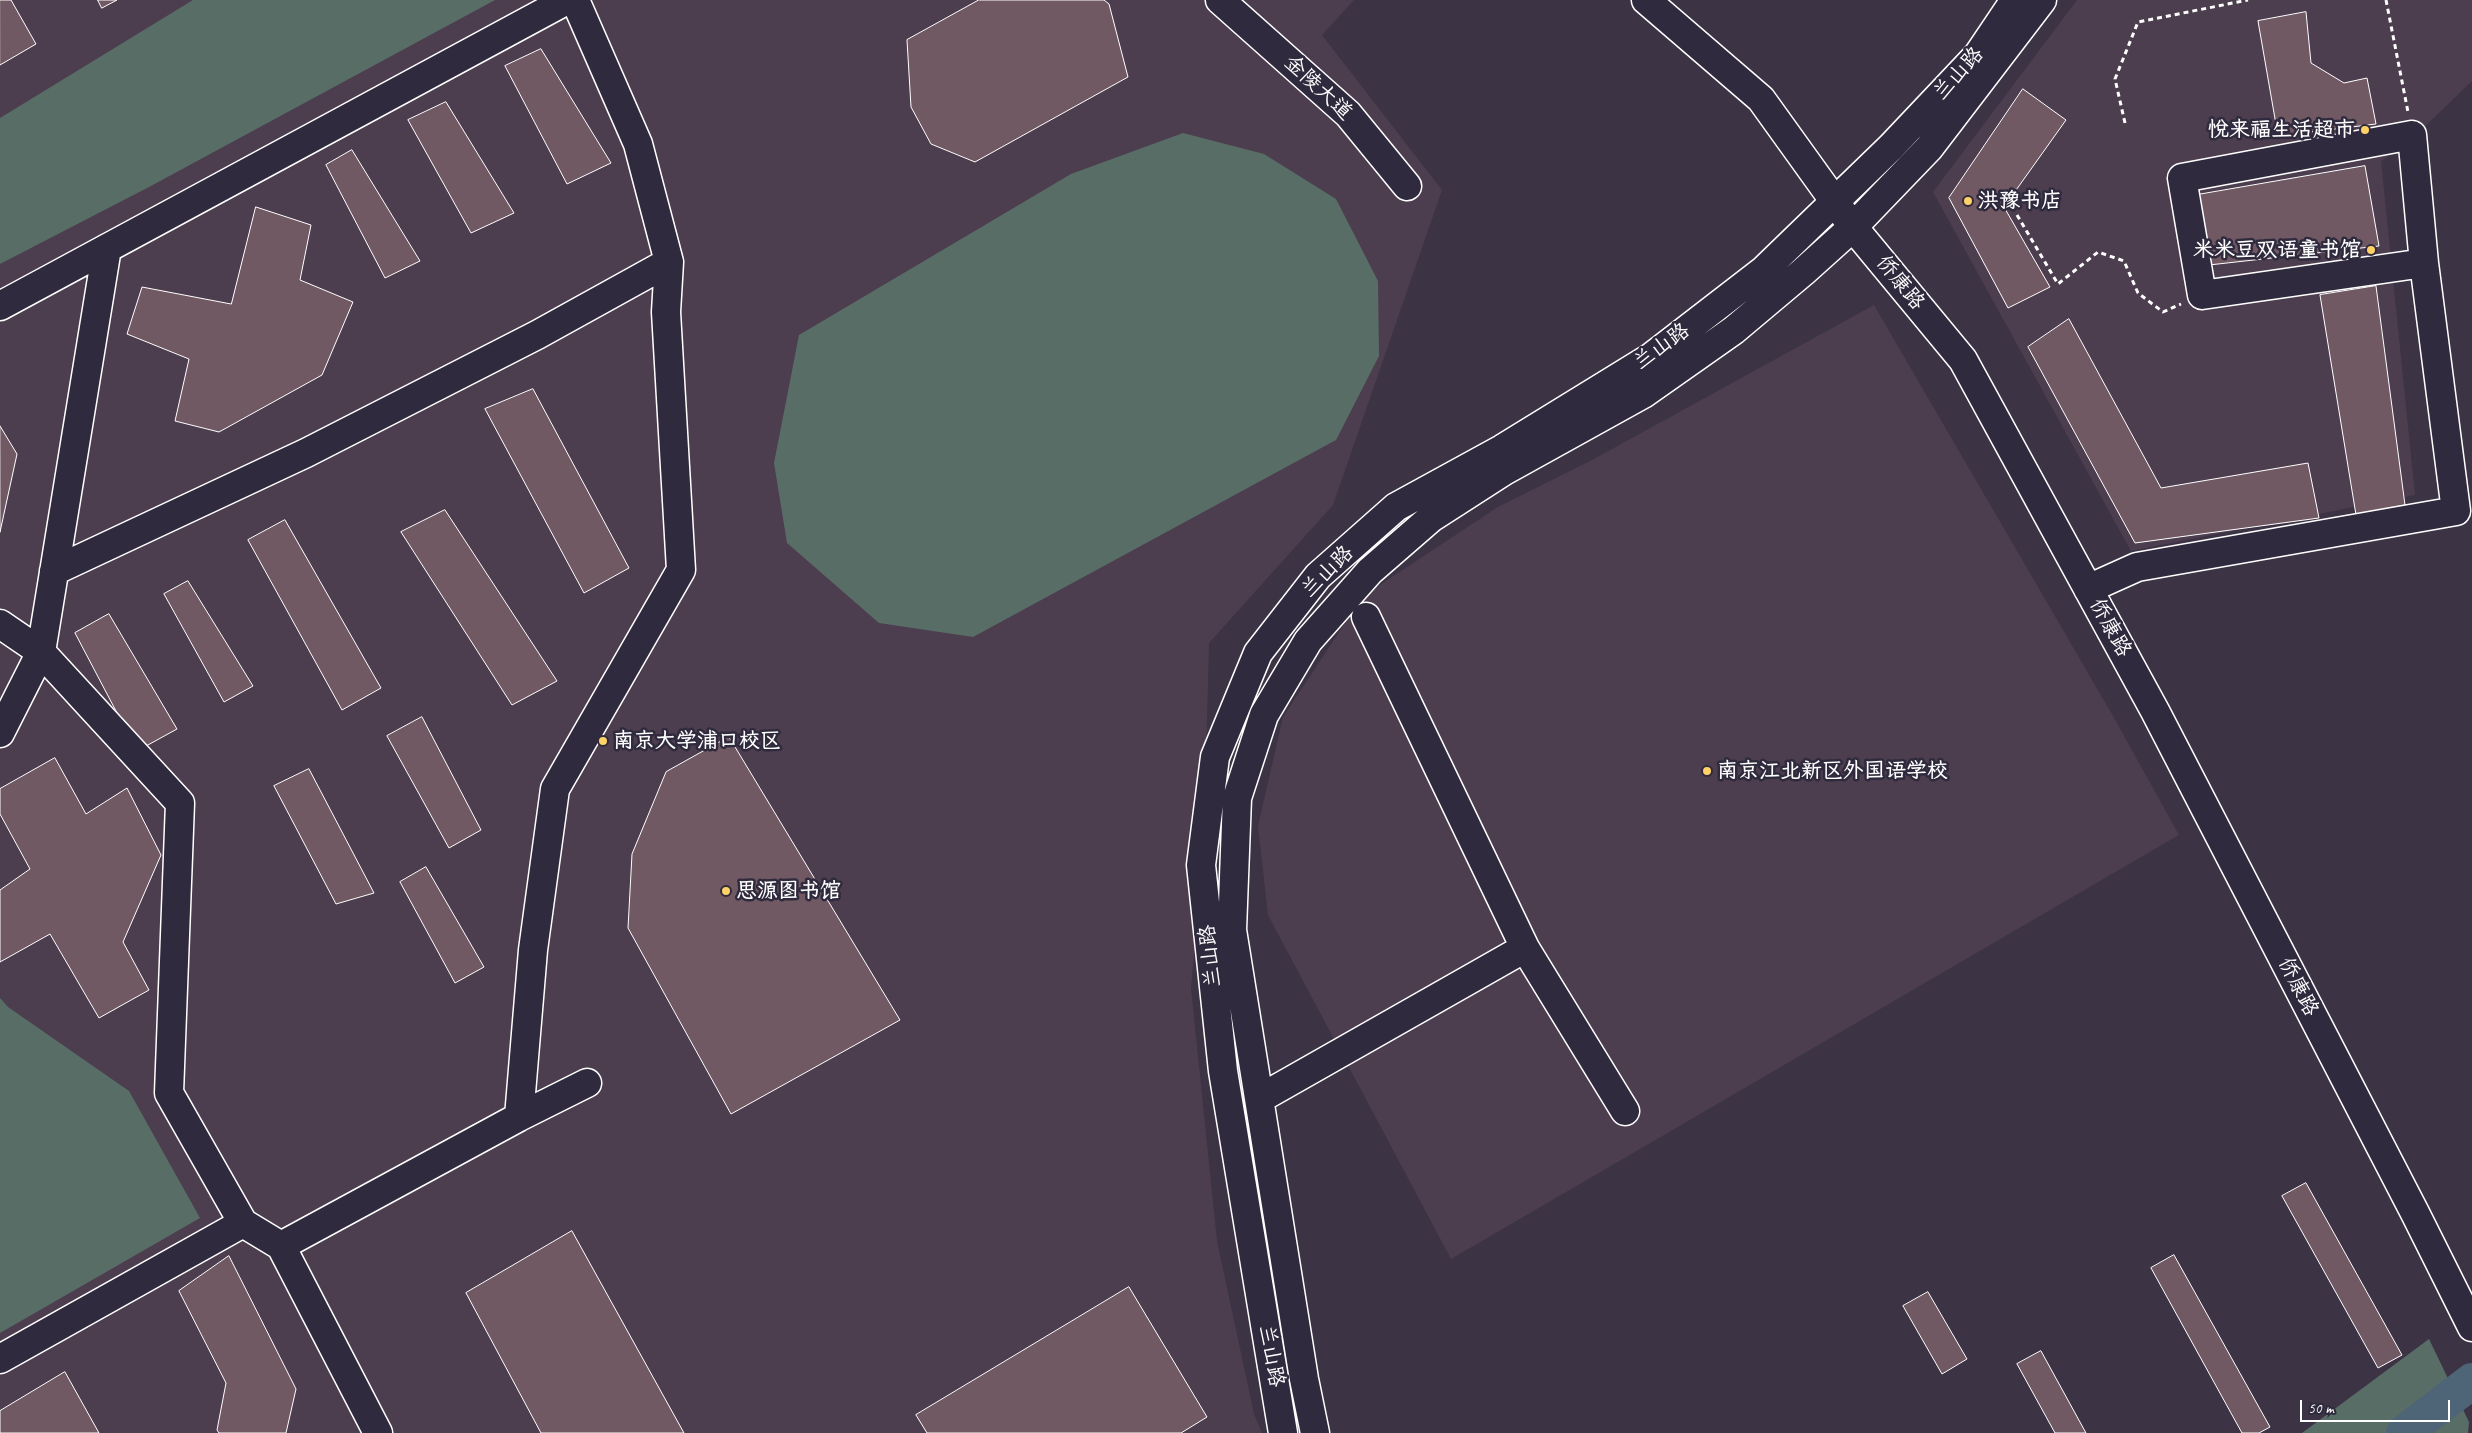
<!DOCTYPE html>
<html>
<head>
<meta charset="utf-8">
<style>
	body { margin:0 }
	#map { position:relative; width:2472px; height:1433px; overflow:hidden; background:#3c3345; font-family:Caveat,sans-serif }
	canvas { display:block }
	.scale { position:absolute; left:2300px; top:1400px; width:150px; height:22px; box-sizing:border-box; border:2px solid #fff; border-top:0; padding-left:6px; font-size:15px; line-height:18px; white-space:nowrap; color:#fff; -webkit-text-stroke:4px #2f2a3d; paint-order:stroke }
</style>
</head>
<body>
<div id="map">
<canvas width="2472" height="1433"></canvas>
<div class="scale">50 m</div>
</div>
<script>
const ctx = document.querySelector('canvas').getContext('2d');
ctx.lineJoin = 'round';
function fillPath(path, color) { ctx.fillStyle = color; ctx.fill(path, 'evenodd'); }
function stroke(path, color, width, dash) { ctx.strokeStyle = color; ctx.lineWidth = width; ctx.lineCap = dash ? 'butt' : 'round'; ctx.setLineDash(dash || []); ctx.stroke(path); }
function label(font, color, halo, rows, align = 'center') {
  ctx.font = font + ' Caveat,"LXGW WenKai TC",sans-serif'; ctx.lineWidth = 5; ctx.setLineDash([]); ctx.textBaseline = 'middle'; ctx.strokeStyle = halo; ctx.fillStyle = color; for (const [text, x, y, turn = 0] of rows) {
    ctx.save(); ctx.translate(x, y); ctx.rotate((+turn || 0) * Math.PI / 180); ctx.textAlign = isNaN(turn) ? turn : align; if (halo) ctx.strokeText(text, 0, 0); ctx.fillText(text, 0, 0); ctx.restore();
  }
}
const built = new Path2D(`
	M0 0H1354L1322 35 1442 190 1333 505 1209 643 1204 840 1191 988 1217 1241 1254 1414 1262 1433H0Z
	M2077 0H2472V81L2408 143 2381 161 2415 495 2131 551 1933 192Z
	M1874 305 2113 716 2179 835 1451 1259 1268 915 1258 826 1283 717 1363 596 1498 507 1592 460Z`);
const green = new Path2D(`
	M193 0H495L149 187 0 264V118Z
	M1183 133 1264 154 1336 199 1378 281 1379 356 1336 440 973 637 879 623 787 543 774 463 799 335 1071 174Z
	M0 998 8 1007 129 1091 200 1218 0 1333Z
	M2429 1339 2469 1422 2468 1433H2302Z`);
const river = new Path2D(`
	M2404 1433 2472 1381`);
const building = new Path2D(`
	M0 0H11L36 44 0 65Z
	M98 0H117L102 8Z
	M979 0H1104L1109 4 1128 77 975 162 931 144 911 107 907 40Z
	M2306 12 2311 63 2344 83 2367 78 2376 124 2278 136 2258 21Z
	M541 49 611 163 567 184 505 66Z
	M2023 89 2066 120 2004 207 2050 287 2008 308 1949 198Z
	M446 102 514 213 471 233 408 120Z
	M352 150 420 261 385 278 326 165Z
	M2365 166 2379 246 2209 265 2197 195Z
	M256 207 311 225 300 280 353 302 322 375 219 432 175 421 189 359 127 334 142 287 231 304Z
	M2376 286 2405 505 2356 515 2320 295Z
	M2069 319 2161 488 2308 463 2319 518 2135 543 2028 347Z
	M533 389 629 568 584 593 485 409Z
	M0 426 17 454 0 532Z
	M445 510 557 681 512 705 401 532Z
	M285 520 381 688 342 710 248 540Z
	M188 581 253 686 224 702 164 594Z
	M109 614 177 729 137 751 75 633Z
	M422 717 481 830 449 848 387 736Z
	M729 737 900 1020 731 1114 628 928 632 854 666 772Z
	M55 758 86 814 127 788 161 855 123 942 149 990 99 1018 50 934 0 962V890L30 869 0 814V789Z
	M309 769 374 893 336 904 274 786Z
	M426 867 484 967 455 983 400 882Z
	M2306 1183 2402 1355 2378 1368 2282 1196Z
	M572 1231 684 1433H541L466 1293Z
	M2174 1255 2270 1427 2259 1433H2242L2151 1268Z
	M229 1256 296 1389 286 1433H219L217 1430 226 1383 179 1291Z
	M1129 1287 1207 1417 1181 1433H927L916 1415Z
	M1928 1292 1967 1359 1942 1374 1903 1306Z
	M2041 1351 2086 1433H2055L2017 1364Z
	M65 1372 99 1433H0V1411Z`);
const path = new Path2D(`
	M2386 0 2408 112
	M2125 123 2115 79 2138 22 2248 0
	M2017 215 2058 284 2098 252 2124 261 2138 293 2163 312 2181 304`);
const minor = new Path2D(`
	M1220 0 1348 114 1407 186
	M1646 0 1761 99 1853 227 1963 360 2155 711 2415 1213 2472 1327
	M0 306 567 0
	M54 571 306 453 537 335 669 262
	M2088 589 2137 567 2456 511 2424 263 2412 135 2182 178 2202 295 2424 263
	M1366 617 1525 948 1625 1111
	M0 624 41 652 180 803 169 1093 243 1223 281 1246 378 1433
	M0 733 41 652 107 248
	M1259 1099 1525 948
	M519 1117 533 950 555 789 681 570 666 312 669 262 638 144 575 0
	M281 1246 519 1117 587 1083
	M0 1359 243 1223
	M1283 1433 1223 1071 1201 865 1215 757 1258 653 1318 576 1396 507 1502 449 1650 358 1764 270 1891 147 1978 55 2015 0
	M1315 1433 1304 1379 1232 930 1237 798 1264 715 1308 641 1370 571 1431 518 1504 471 1643 394 1734 330 1803 272 1853 227 1929 148 2042 0`);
const markers = [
	[2365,130,5,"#ffd166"],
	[1968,201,5,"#ffd166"],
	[2371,250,5,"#ffd166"],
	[603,741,5,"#ffd166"],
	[1707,771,5,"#ffd166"],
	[726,891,5,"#ffd166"]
];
const streetNames = [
	["兰山路",1959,74,-48],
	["金陵大道",1318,88,43],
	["侨康路",1900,283,51],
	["兰山路",1662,347,-36],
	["兰山路",1328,572,-45],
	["侨康路",2110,628,61],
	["兰山路",1211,956,-96],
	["侨康路",2298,987,63],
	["兰山路",1271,1356,80]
];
const poiNames = [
	["悦来福生活超市",2355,130,"right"],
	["洪豫书店",1978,201],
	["米米豆双语童书馆",2361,250,"right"],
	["南京大学浦口校区",613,741],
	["南京江北新区外国语学校",1717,771],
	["思源图书馆",736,891]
];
fillPath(built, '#4c3e4e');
fillPath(green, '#596d67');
stroke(river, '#4e6578', 36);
fillPath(building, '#715964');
stroke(building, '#fff', 1);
stroke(minor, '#fff', 31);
stroke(path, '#fff', 3, [5, 4]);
stroke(minor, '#2f2a3d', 28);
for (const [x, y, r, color] of markers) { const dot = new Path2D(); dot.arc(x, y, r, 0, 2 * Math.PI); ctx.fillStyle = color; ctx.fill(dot); stroke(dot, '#2f2a3d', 2); }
label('21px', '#fff', '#2f2a3d', streetNames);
label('bold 21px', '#fff', '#2f2a3d', poiNames, 'left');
</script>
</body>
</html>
